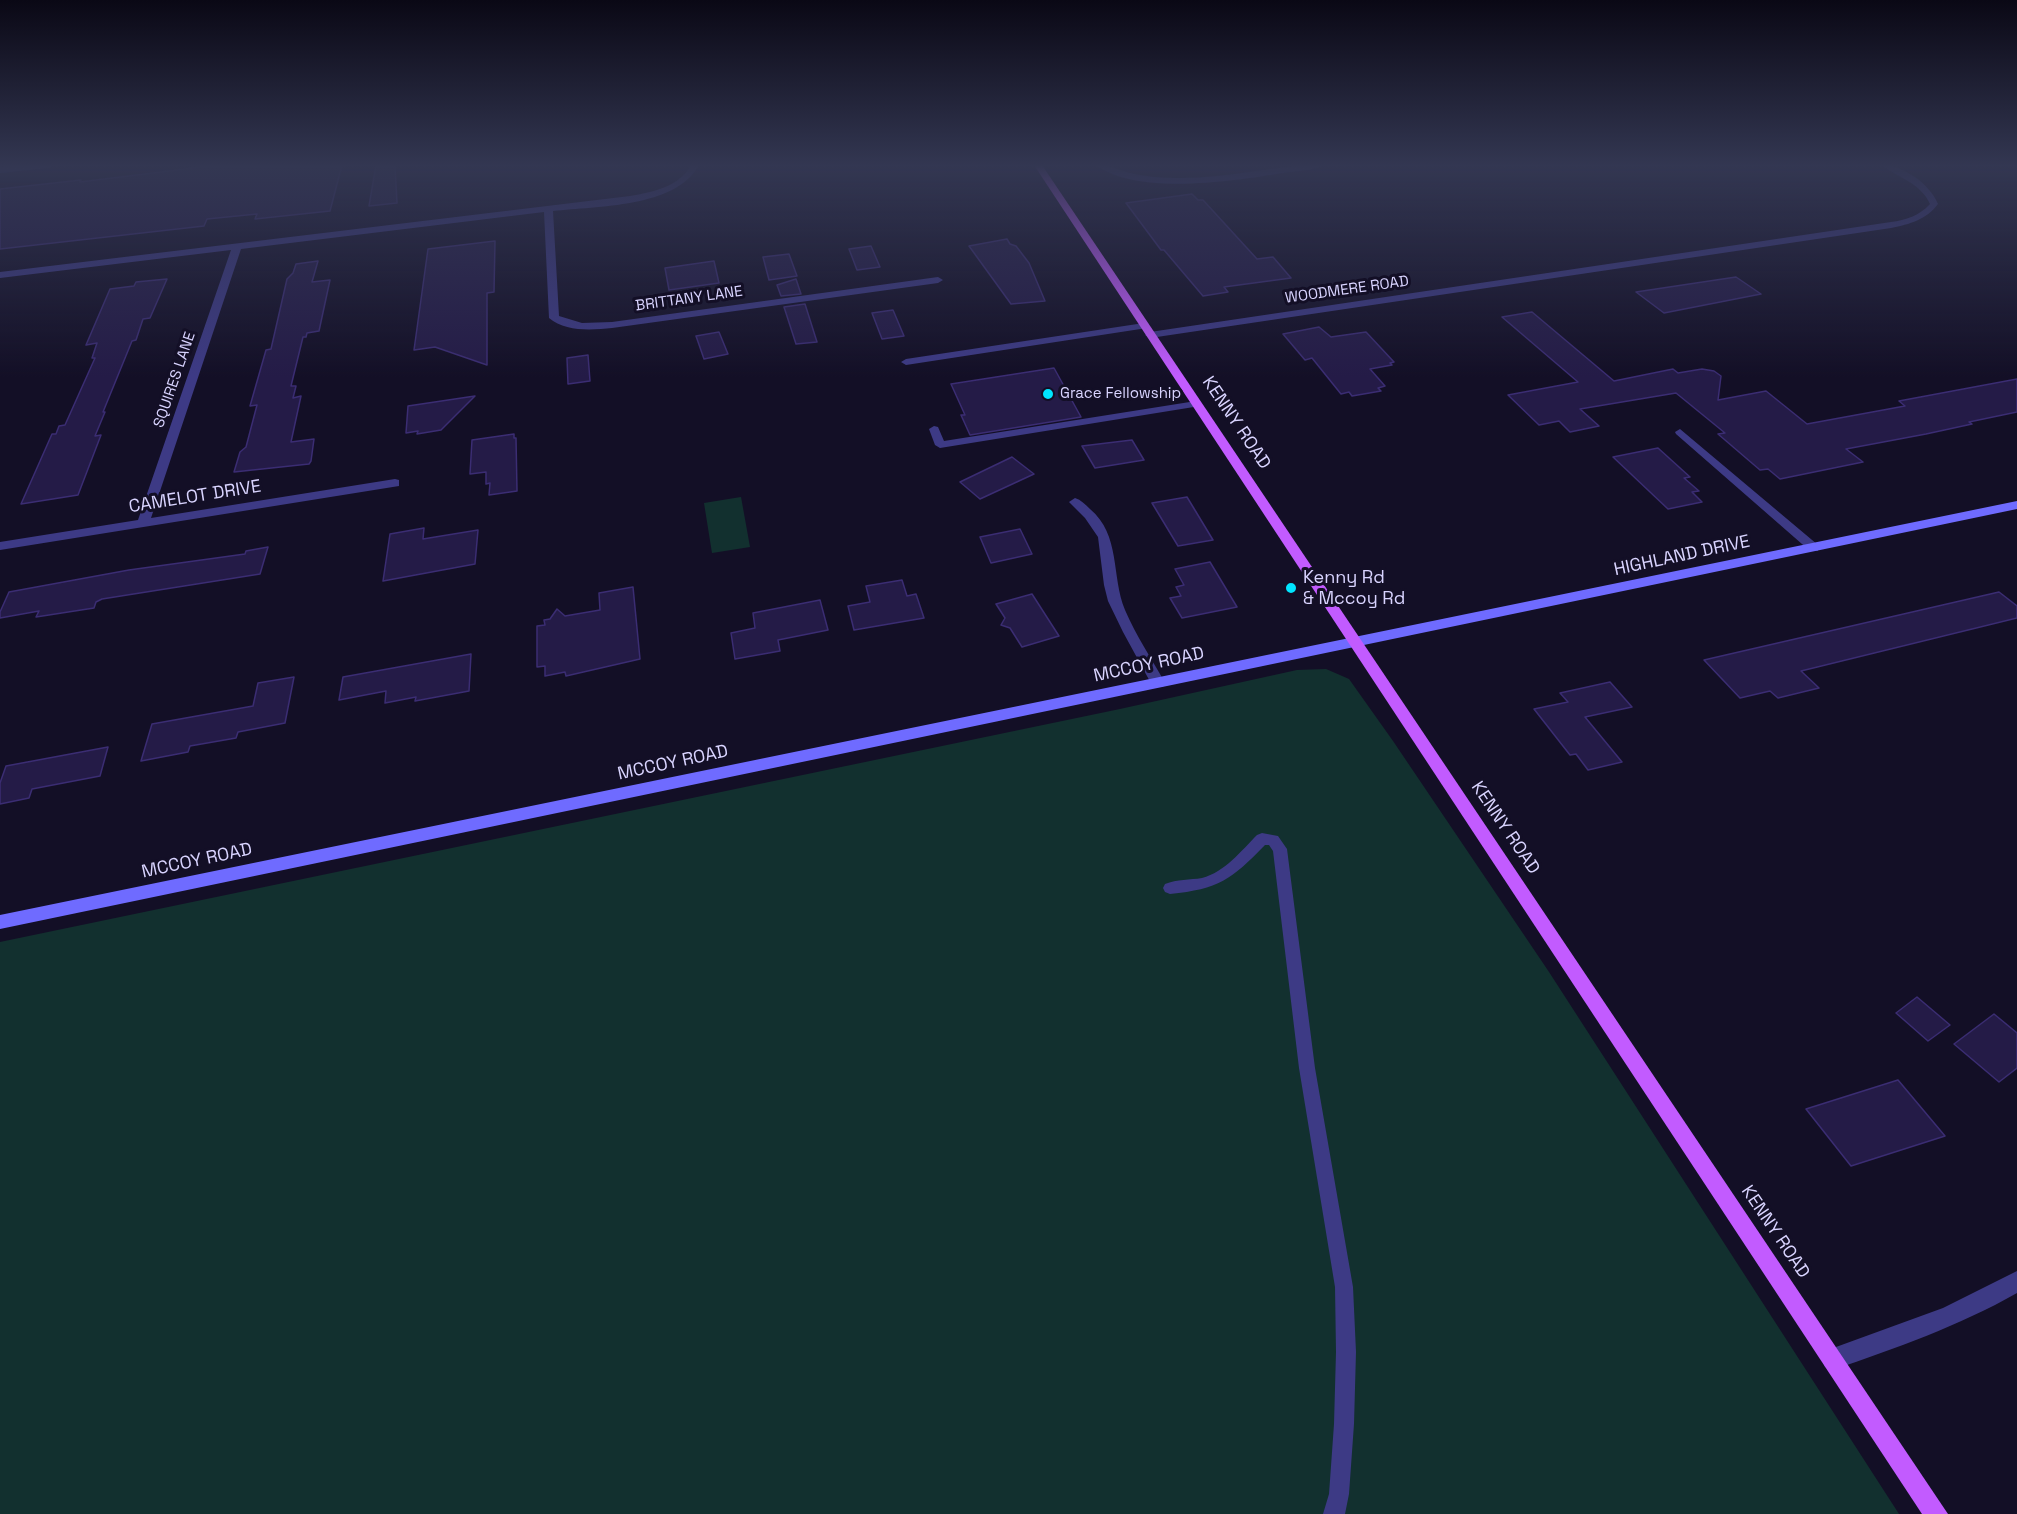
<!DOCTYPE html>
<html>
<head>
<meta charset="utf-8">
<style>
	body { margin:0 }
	canvas { display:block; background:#130f26 }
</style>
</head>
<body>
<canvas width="2017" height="1514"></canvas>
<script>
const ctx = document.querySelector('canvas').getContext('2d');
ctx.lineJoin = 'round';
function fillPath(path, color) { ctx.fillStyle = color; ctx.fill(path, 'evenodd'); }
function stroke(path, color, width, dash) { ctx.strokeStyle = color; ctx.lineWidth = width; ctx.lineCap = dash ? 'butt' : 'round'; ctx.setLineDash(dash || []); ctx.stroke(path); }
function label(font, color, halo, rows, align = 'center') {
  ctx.font = font + ' "Space Grotesk",sans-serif'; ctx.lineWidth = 6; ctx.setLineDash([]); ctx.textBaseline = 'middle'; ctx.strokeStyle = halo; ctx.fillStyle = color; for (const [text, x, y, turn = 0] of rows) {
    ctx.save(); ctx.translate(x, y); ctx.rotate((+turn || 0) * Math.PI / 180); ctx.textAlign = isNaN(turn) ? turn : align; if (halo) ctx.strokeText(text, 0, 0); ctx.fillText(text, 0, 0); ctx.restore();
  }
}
const green = new Path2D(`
	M741 497 750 547 712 553 704 503Z
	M1326 669 1349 679 1393 741 1549 972 1899 1514H0V942L1120 709 1297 670Z`);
const building = new Path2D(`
	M217 165H342L330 211 255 219 257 214 207 219 204 226 0 249V189L81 180 80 182Z
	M376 165H395L397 203 369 206Z
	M1192 194 1198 200H1203L1257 259 1273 257 1291 278 1224 287 1228 292 1203 296 1164 250H1161L1126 203Z
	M1007 239 1010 244 1016 246 1029 263 1045 301 1011 304 969 246Z
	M495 241 494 292 487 293V365L435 347 414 350 428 249Z
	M871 246 880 267 857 270 849 249Z
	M789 254 797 276 769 280 763 257Z
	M318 261 312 282 330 280 319 331 307 333 306 337H303L291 386H296L293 398 301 396 291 442 314 439 311 461 309 464 234 472 240 452 246 447 257 405 250 406 266 350 271 349 287 279 293 273 296 264Z
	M714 261 719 283 669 290 665 268Z
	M1736 277 1761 294 1664 313 1636 292Z
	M167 279 150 318 143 319 136 340 132 341 103 412H105L95 436 101 435 78 495 21 504 52 434H56L59 426 65 425 95 358H92L97 343 86 345 110 289 134 286 136 282Z
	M796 279 801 294 781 296 777 285Z
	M805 304 817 342 796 344 784 307Z
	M893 310 904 336 882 339 872 313Z
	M1532 312 1614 381 1673 369 1678 373 1702 369 1714 371 1721 376 1718 400 1766 391 1807 424 1905 406 1899 401 2017 379V412L1969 422 1972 424 1926 434 1846 449 1863 462 1780 479 1768 469 1760 470 1718 434 1725 433 1676 393 1580 409 1599 426 1570 432 1559 421 1539 425 1508 395 1578 382 1502 317Z
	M1319 327 1331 337 1366 332 1394 362 1390 363 1392 365 1370 369 1385 386 1378 388 1381 391 1352 396 1349 392 1341 394 1312 358 1305 360 1283 334Z
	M719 332 728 354 704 359 696 336Z
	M588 355 590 381 568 384 567 358Z
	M1054 368 1081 417 970 435 961 415H965L951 384Z
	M475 396 441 430 417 434 418 431 406 433 408 406Z
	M514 434V438H516L517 491 489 495 490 483 486 484V472L470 474 472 440Z
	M1132 440 1144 460 1095 468 1082 446Z
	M1658 448 1690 477 1684 478 1699 491 1692 492 1702 502 1668 509 1613 457Z
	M1012 457 1034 474 980 499 960 482Z
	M1187 497 1213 540 1178 546 1152 503Z
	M424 528 423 539 478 530 475 564 383 581 390 534Z
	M1020 529 1032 554 991 563 980 537Z
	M268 547 260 574 102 599 96 602 94 608 36 617 39 611 0 618V612L9 592 129 570 245 554 246 551Z
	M1210 562 1237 607 1182 618 1170 598 1181 596 1176 587 1184 585 1175 569Z
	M902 580 907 596 916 594 924 618 854 630 848 606 870 602 866 586Z
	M633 587 640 659 566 676 565 672 545 676V666L537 667V626L545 625 544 620 550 619 557 609 565 616 600 610 599 593Z
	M1999 592 2017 606V618L1801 671 1819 688 1778 698 1770 691 1740 698 1704 660Z
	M1032 594 1059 636 1022 647 1010 628 1001 625 1005 618 996 604Z
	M820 600 828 630 778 640 780 651 735 659 731 633 755 628 753 613Z
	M471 654 469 691 415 701 416 697 385 703 386 691 339 700 343 677Z
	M294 677 285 723 238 732 236 738 190 746 188 752 141 761 152 724 253 706 258 683Z
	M1610 682 1632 707 1585 717 1622 762 1588 770 1576 754 1570 755 1534 709 1568 702 1560 693Z
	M108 747 100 776 32 789 29 798 0 804V783L6 766Z
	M1917 997 1950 1025 1928 1041 1896 1013Z
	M1994 1014 2017 1033V1068L1999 1082 1954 1044Z
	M1898 1080 1945 1136 1851 1166 1806 1109Z`);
const lane = new Path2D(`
	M1144 323 1147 324V328L906 365 901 362 906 359Z
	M1196 401 1200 402V406L940 448 935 445 929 429 934 426 938 427 944 441Z
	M1680 429 1818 545V551H1810L1676 434 1675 432Z
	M1262 833 1278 836 1287 849 1315 1068 1353 1287 1356 1352 1354 1424 1349 1494 1345 1514H1323L1329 1494 1334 1424 1336 1352 1335 1287 1299 1068 1273 851 1269 845H1265C1231 880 1219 889 1170 894L1165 892 1163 888 1165 884C1177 879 1190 880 1202 878 1225 872 1241 851 1257 835Z`);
const street = new Path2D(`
	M24 165H53L49 168 0 173V167Z
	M691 165H699C676 208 596 206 553 211L559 316 582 323 612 322 938 277 943 280 938 283 612 328C592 330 565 332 549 318L544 212 241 249 151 518 395 479 399 480V486L0 550V542L138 520 231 250 0 278V272L630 196C653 192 679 187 691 165Z
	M1096 165C1108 165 1116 169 1127 172 1144 177 1164 178 1181 178 1229 178 1276 165 1323 165 1313 171 1295 171 1283 173 1233 181 1138 196 1096 165Z
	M1882 165C1903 165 1930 184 1938 204 1926 220 1910 224 1891 228L1150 338 1145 335 1150 332 1891 222C1906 220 1919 216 1930 204 1921 183 1898 178 1882 165Z
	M1075 498C1081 500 1085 504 1090 509 1121 535 1111 576 1125 610 1136 636 1152 659 1165 683L1163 687H1153L1123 632 1108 601 1104 585 1098 537 1085 518 1069 502Z
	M2017 1271V1293C1959 1326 1896 1348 1833 1370L1825 1367 1822 1359 1825 1351 1943 1308Z`);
const secondary = new Path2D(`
	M2017 501V509L0 929V915Z`);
const primary = new Path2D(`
	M1034 165H1042L1948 1514H1922Z`);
const markers = [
	[1048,394,6,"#00e5ff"],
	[1291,588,6,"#00e5ff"]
];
const farStreetnames = [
	["WOODMERE ROAD",1347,290,-8],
	["BRITTANY LANE",689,299,-8],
	["SQUIRES LANE",175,380,-71]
];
const farPoinames = [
	["Grace Fellowship",1060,394]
];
const streetNames = [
	["KENNY ROAD",1236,423,56],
	["CAMELOT DRIVE",195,497,-9],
	["HIGHLAND DRIVE",1682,556,-12],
	["MCCOY ROAD",1149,665,-12],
	["MCCOY ROAD",673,763,-12],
	["KENNY ROAD",1505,828,56],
	["MCCOY ROAD",197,861,-12],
	["KENNY ROAD",1775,1232,56]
];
const poiNames = [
	["Kenny Rd",1303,578],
	["& Mccoy Rd",1303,599]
];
fillPath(green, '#12302f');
fillPath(building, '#241b47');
stroke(building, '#3b2d73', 1.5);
fillPath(lane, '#3d3a85');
fillPath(street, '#3d3a85');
fillPath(secondary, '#6f6bff');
fillPath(primary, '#c25bff');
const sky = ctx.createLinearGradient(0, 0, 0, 377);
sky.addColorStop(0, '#0a0815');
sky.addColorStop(0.44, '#333752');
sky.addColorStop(1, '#33375200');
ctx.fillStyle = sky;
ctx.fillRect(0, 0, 2017, 377);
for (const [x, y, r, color] of markers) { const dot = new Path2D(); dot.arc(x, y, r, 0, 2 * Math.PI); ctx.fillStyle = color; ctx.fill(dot); stroke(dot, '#130f26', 2); }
label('15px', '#d9d4ff', '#130f26', farStreetnames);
label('15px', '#d9d4ff', '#130f26', farPoinames, 'left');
label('18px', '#d9d4ff', '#130f26', streetNames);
label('18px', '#d9d4ff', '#130f26', poiNames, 'left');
</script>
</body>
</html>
